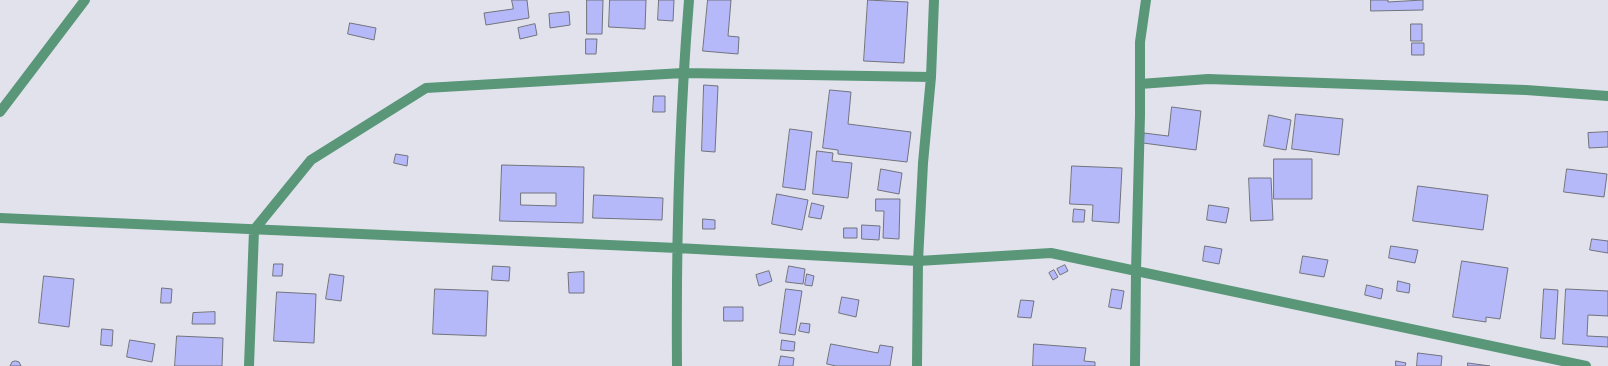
<!DOCTYPE html>
<html>
<head>
<meta charset="utf-8">
<style>
	body { margin:0 }
	canvas { display:block; background:#e1e2ec }
</style>
</head>
<body>
<canvas width="1608" height="366"></canvas>
<script>
const ctx = document.querySelector('canvas').getContext('2d');
ctx.lineJoin = 'round';
function fillPath(path, color) { ctx.fillStyle = color; ctx.fill(path, 'evenodd'); }
function stroke(path, color, width, dash) { ctx.strokeStyle = color; ctx.lineWidth = width; ctx.lineCap = dash ? 'butt' : 'round'; ctx.setLineDash(dash || []); ctx.stroke(path); }
const building = new Path2D(`
	M512 0H527L529 18 486 25 484 13 513 9Z
	M587 0H603L602 34H587Z
	M610 0H646L645 29 609 27Z
	M659 0H674L673 21 658 20Z
	M708 0H731L728 36 739 37 738 54 703 51Z
	M868 0 908 2 904 63 864 61Z
	M1371 0H1388V2L1423 0V10L1371 11Z
	M569 12 570 25 550 28 549 14Z
	M350 23 376 28 374 40 348 34Z
	M535 24 537 35 520 39 518 28Z
	M1411 24H1422V41H1411Z
	M586 39H597L596 54H586Z
	M1412 43H1424V55H1412Z
	M704 85 718 86 715 152 702 151Z
	M830 90 851 92 848 124 911 132 907 162 838 154V150L823 148Z
	M654 96H665V112H653Z
	M1172 107 1201 111 1196 150 1143 143 1144 133 1168 136Z
	M1296 114 1343 119 1339 155 1292 149Z
	M1269 115 1291 120 1286 150 1264 146Z
	M790 129 812 132 805 190 783 187Z
	M1608 132V147L1589 148 1588 133Z
	M817 151 833 153 832 161 852 163 848 198 813 194Z
	M396 154 408 156 407 166 394 163Z
	M1274 159H1312V199H1274Z
	M502 165 584 167 583 223 500 221ZM521 193H556V206L521 205Z
	M1072 166 1122 168 1119 223 1092 221 1093 205 1070 204Z
	M881 169 902 173 899 194 878 190Z
	M1567 169 1607 174 1604 197 1564 192Z
	M1249 178H1271L1273 220 1251 221Z
	M1418 186 1488 195 1483 230 1413 221Z
	M777 194 808 200 802 230 772 224Z
	M594 195 663 198 662 220 593 218Z
	M876 199H900L899 239 883 238 884 211H876Z
	M812 203 824 206 821 219 809 217Z
	M1209 205 1229 208 1226 223 1207 220Z
	M1074 209 1085 210 1084 222H1073Z
	M703 219 715 220V229H703Z
	M862 225 880 226 879 240 862 239Z
	M844 228H857V238H844Z
	M1592 239 1608 241V253L1590 250Z
	M1205 246 1222 249 1219 264 1203 261Z
	M1391 246 1418 250 1415 263 1389 258Z
	M1303 256 1328 260 1324 277 1300 273Z
	M1462 261 1508 268 1500 319 1486 317V322L1453 317Z
	M274 264H283L282 276H273Z
	M1065 265 1068 271 1060 275 1057 269Z
	M493 266 510 267 509 281 492 280Z
	M789 266 805 269 803 284 786 282Z
	M1054 270 1058 277 1053 280 1049 273Z
	M769 271 772 281 759 286 756 275Z
	M584 272V293H569L568 273Z
	M330 274 344 276 341 301 326 299Z
	M807 274 814 276 812 286 805 285Z
	M44 276 74 279 69 327 39 323Z
	M1398 281 1410 284 1409 293 1397 291Z
	M1367 285 1383 289 1381 299 1365 295Z
	M162 288 172 289 171 303H161Z
	M435 289 488 291 486 336 433 334Z
	M786 289 802 291 795 335 780 333Z
	M1112 289 1124 291 1121 309 1109 307Z
	M1544 289 1558 290 1555 339 1541 338Z
	M1566 289 1608 291V316L1588 315 1587 336 1608 337V347L1563 344Z
	M277 292 316 294 314 343 274 341Z
	M842 297 859 300 856 317 839 313Z
	M1021 300 1034 301 1031 318 1018 317Z
	M724 307H743V321H724Z
	M215 312V324H192L193 313Z
	M801 323 810 324 809 333 799 331Z
	M102 329 113 330 112 346 101 345Z
	M177 336 223 338 222 366H175Z
	M130 340 155 344 152 362 127 357Z
	M782 340 795 342 794 351 781 350Z
	M831 344 878 353 880 345 893 347 890 366H836L827 364Z
	M1034 344 1086 348 1084 361 1095 362V366H1033Z
	M1418 353 1442 356 1441 366H1417Z
	M781 356 794 358 793 366H779Z
	M16 361 19 362 21 366H10L12 362Z
	M1396 361 1406 363 1405 366H1396Z
	M1468 363 1490 366H1468Z`);
const minor = new Path2D(`
	M1140 84 1208 79 1526 90 1608 96
	M0 112 85 0
	M0 218 677 248 918 261 1051 253 1586 366
	M249 366 254 230 311 160 426 88 683 73 931 77
	M677 366C676 244 679 122 689 0
	M917 366 918 261 923 163 931 77 934 0
	M1135 366 1136 271 1140 115V42L1146 0`);
fillPath(building, '#b5b9fa');
stroke(building, '#72737c', 1);
stroke(minor, '#5a9779', 10);
</script>
</body>
</html>
